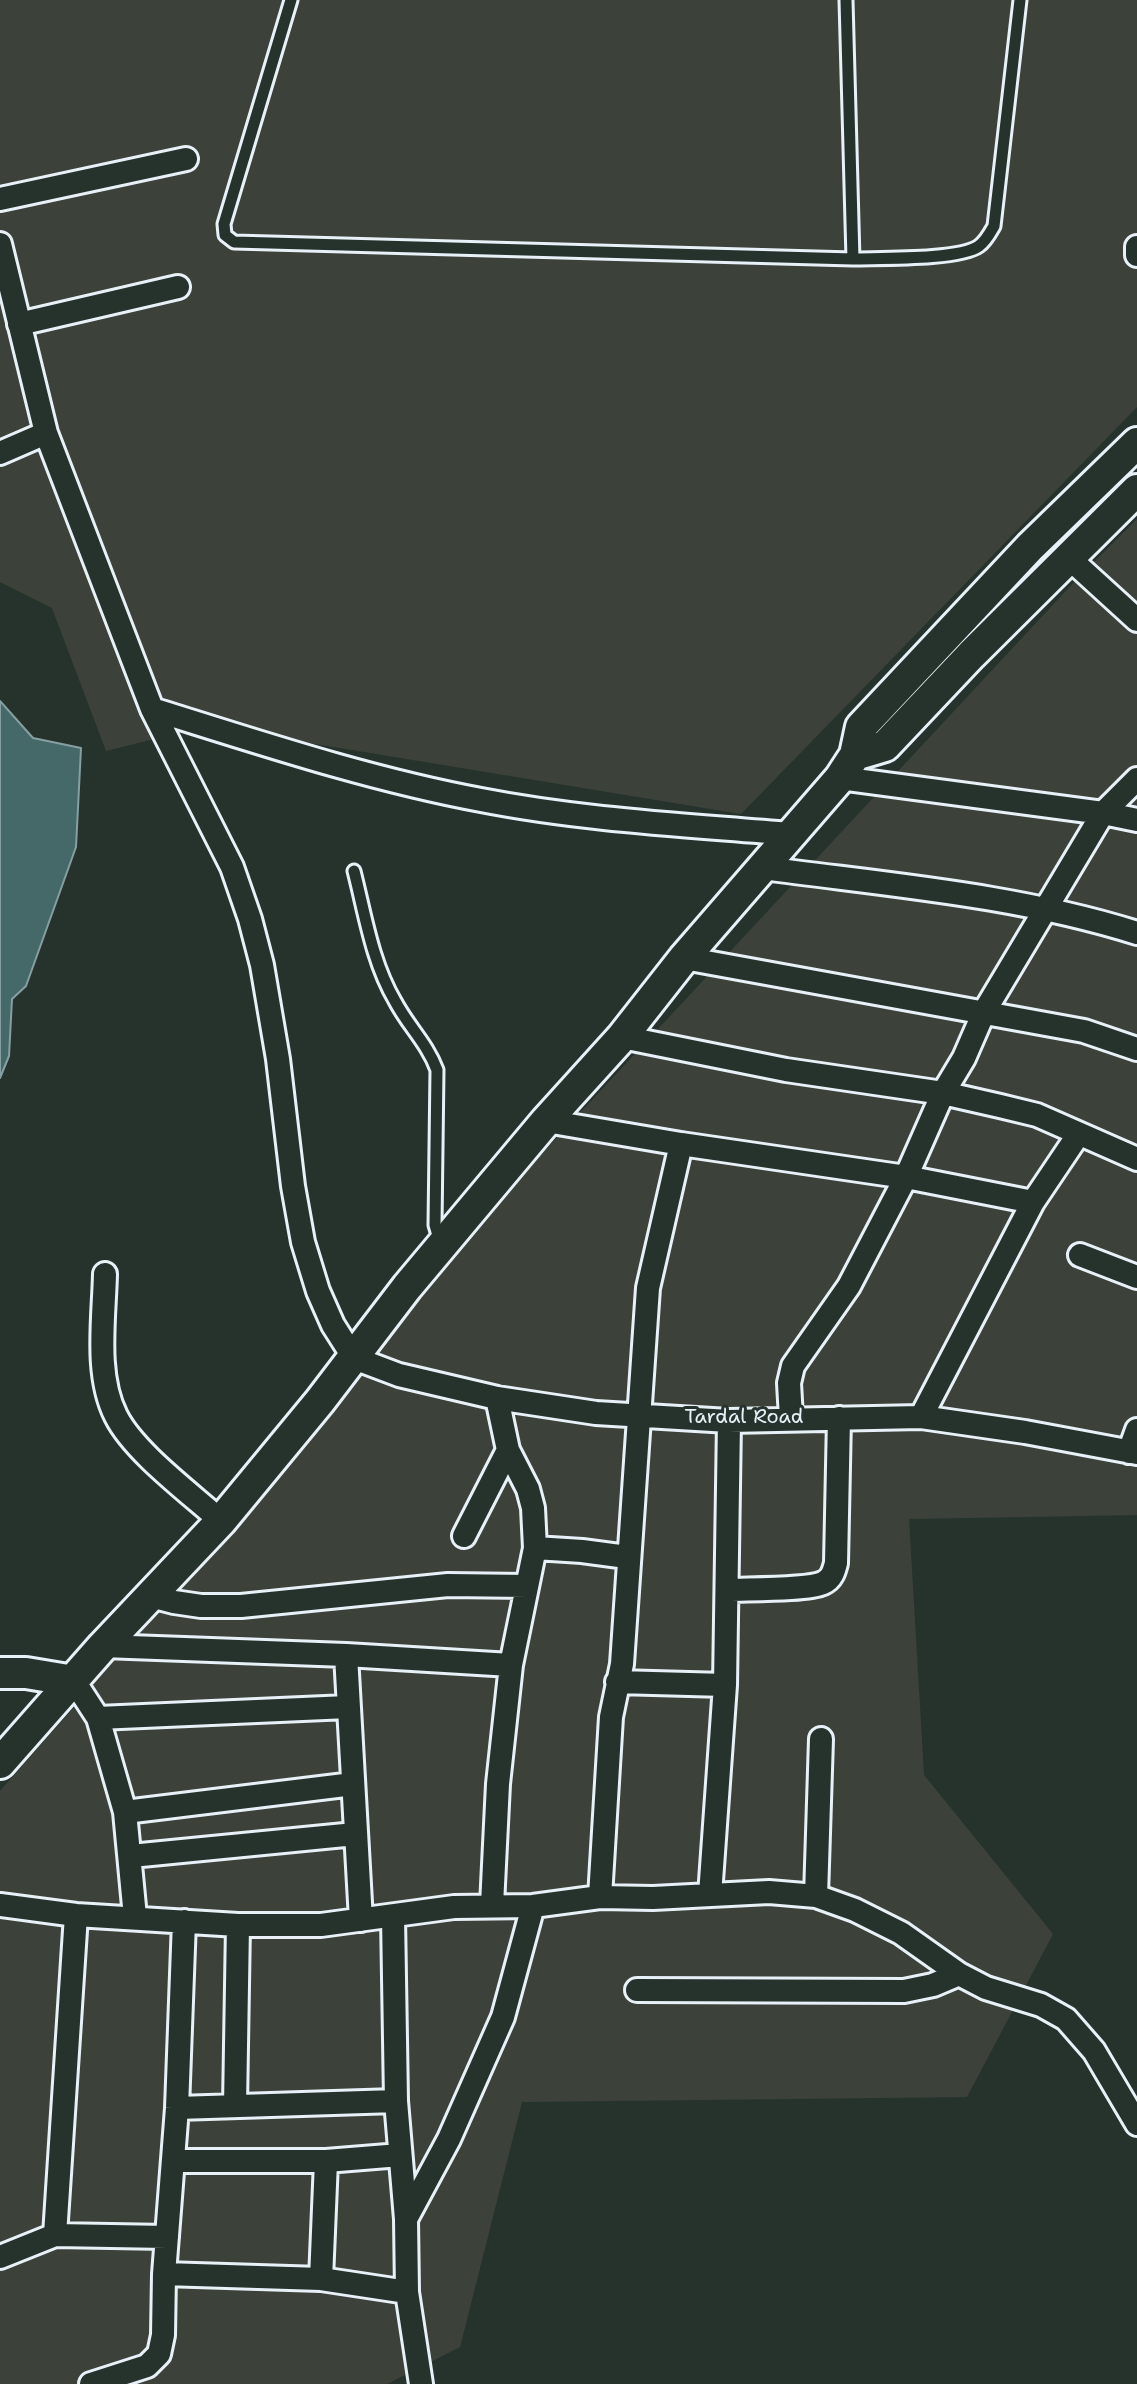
<!DOCTYPE html>
<html>
<head>
<meta charset="utf-8">
<style>
	body { margin:0 }
	canvas { display:block; background:#26332d }
</style>
</head>
<body>
<canvas width="1137" height="2384"></canvas>
<script>
const ctx = document.querySelector('canvas').getContext('2d');
ctx.lineJoin = 'round';
function fillPath(path, color) { ctx.fillStyle = color; ctx.fill(path, 'evenodd'); }
function stroke(path, color, width, dash) { ctx.strokeStyle = color; ctx.lineWidth = width; ctx.lineCap = dash ? 'butt' : 'round'; ctx.setLineDash(dash || []); ctx.stroke(path); }
function label(font, color, halo, rows, align = 'center') {
  ctx.font = font + ' "Shantell Sans",sans-serif'; ctx.lineWidth = 6; ctx.setLineDash([]); ctx.textBaseline = 'middle'; ctx.strokeStyle = halo; ctx.fillStyle = color; for (const [text, x, y, turn = 0] of rows) {
    ctx.save(); ctx.translate(x, y); ctx.rotate((+turn || 0) * Math.PI / 180); ctx.textAlign = isNaN(turn) ? turn : align; if (halo) ctx.strokeText(text, 0, 0); ctx.fillText(text, 0, 0); ctx.restore();
  }
}
const built = new Path2D(`
	M0 0H1137V407L741 814 206 726 106 751 52 608 0 582Z
	M1137 519V1515L909 1519 924 1775 1053 1934 967 2097 522 2102 460 2347 387 2384H0V1791L70 1712 443 1260 1076 580Z`);
const water = new Path2D(`
	M0 701 33 738 81 748 76 847 26 986 12 999 9 1056 0 1078Z`);
const service = new Path2D(`
	M291 0 224 224 225 235 234 242 853 259C879 258 960 260 979 246 986 241 990 233 994 226L1020 0
	M846 0 853 259
	M354 871C365 914 372 962 395 1001 408 1026 427 1043 437 1070L435 1225 440 1242`);
const minor = new Path2D(`
	M0 199 186 159
	M0 244 46 433 152 709 232 867 250 919 262 965 278 1059 293 1186 303 1242 318 1291 333 1325 354 1358 399 1375 497 1398 596 1413 729 1421 921 1417 1025 1432 1137 1453
	M1137 247V255
	M19 324 178 287
	M0 453 46 433
	M1069 558 1137 620
	M152 709C261 743 369 779 481 800 583 820 687 825 790 834
	M840 778 1103 813 1137 820
	M764 868C889 885 1017 895 1137 933
	M684 958 1084 1031 1137 1049
	M622 1037 786 1070 943 1093 1000 1106 1037 1115 1137 1159
	M546 1121 681 1144 906 1177 1033 1202
	M1080 1255 1137 1277
	M105 1274C104 1318 95 1375 116 1416 134 1452 190 1493 221 1521
	M921 1417 1033 1202 1078 1135
	M791 1418 789 1383 793 1366 849 1286 906 1177 943 1093 964 1058 984 1012 1103 813 1137 779
	M1129 1452 1137 1430
	M464 1536 508 1450
	M535 1548 582 1551 627 1557
	M728 1590C748 1589 808 1590 823 1583 832 1579 834 1571 836 1563L839 1418
	M151 1596 174 1602 201 1606H241L448 1585 527 1586
	M103 1646 346 1655 511 1665
	M346 1655 361 1920
	M74 1681 98 1718 125 1812 135 1917
	M617 1682 725 1685
	M98 1718 348 1707
	M125 1812 353 1784
	M131 1856 355 1834
	M710 1895 725 1685 729 1421
	M816 1896 821 1739
	M600 1897 611 1717 622 1664 648 1288 681 1144
	M0 1905 76 1915 238 1925H321L454 1907 533 1906 600 1897 653 1898 769 1892 816 1896 855 1910 901 1933 959 1974 986 1988 1041 2005 1066 2019 1094 2051 1137 2124
	M492 1905 498 1784 511 1665 535 1548 533 1508 528 1489 508 1450 497 1398
	M393 1916 396 2101 406 2219 407 2292 421 2384
	M637 1990 904 1991 933 1985 959 1974
	M235 2106 238 1925
	M177 2108 396 2101
	M174 2161H326L400 2155
	M406 2219 449 2139 503 2017 533 1906
	M55 2235 76 1915
	M0 2257 55 2235 167 2237
	M164 2274 321 2279 407 2292
	M321 2279 326 2161
	M91 2384 147 2366 159 2354 163 2335 164 2274 177 2108 184 1921`);
const secondary = new Path2D(`
	M855 755 885 746 971 655 1137 490
	M0 1673H26L74 1681
	M0 1763 103 1646 221 1521 320 1401 407 1287 546 1121 622 1037 684 958 840 778 855 755 861 727 1030 547 1137 443`);
const streetNames = [
	["Tardal Road",744,1418]
];
fillPath(built, '#3c423a');
fillPath(water, '#456969');
stroke(water, '#869fa2', 2);
stroke(service, '#e8f1f8', 17);
stroke(minor, '#e8f1f8', 28);
stroke(secondary, '#e8f1f8', 36);
stroke(service, '#26332d', 11);
stroke(minor, '#26332d', 22);
stroke(secondary, '#26332d', 30);
label('20px', '#e8f1f8', '#26332d', streetNames);
</script>
</body>
</html>
